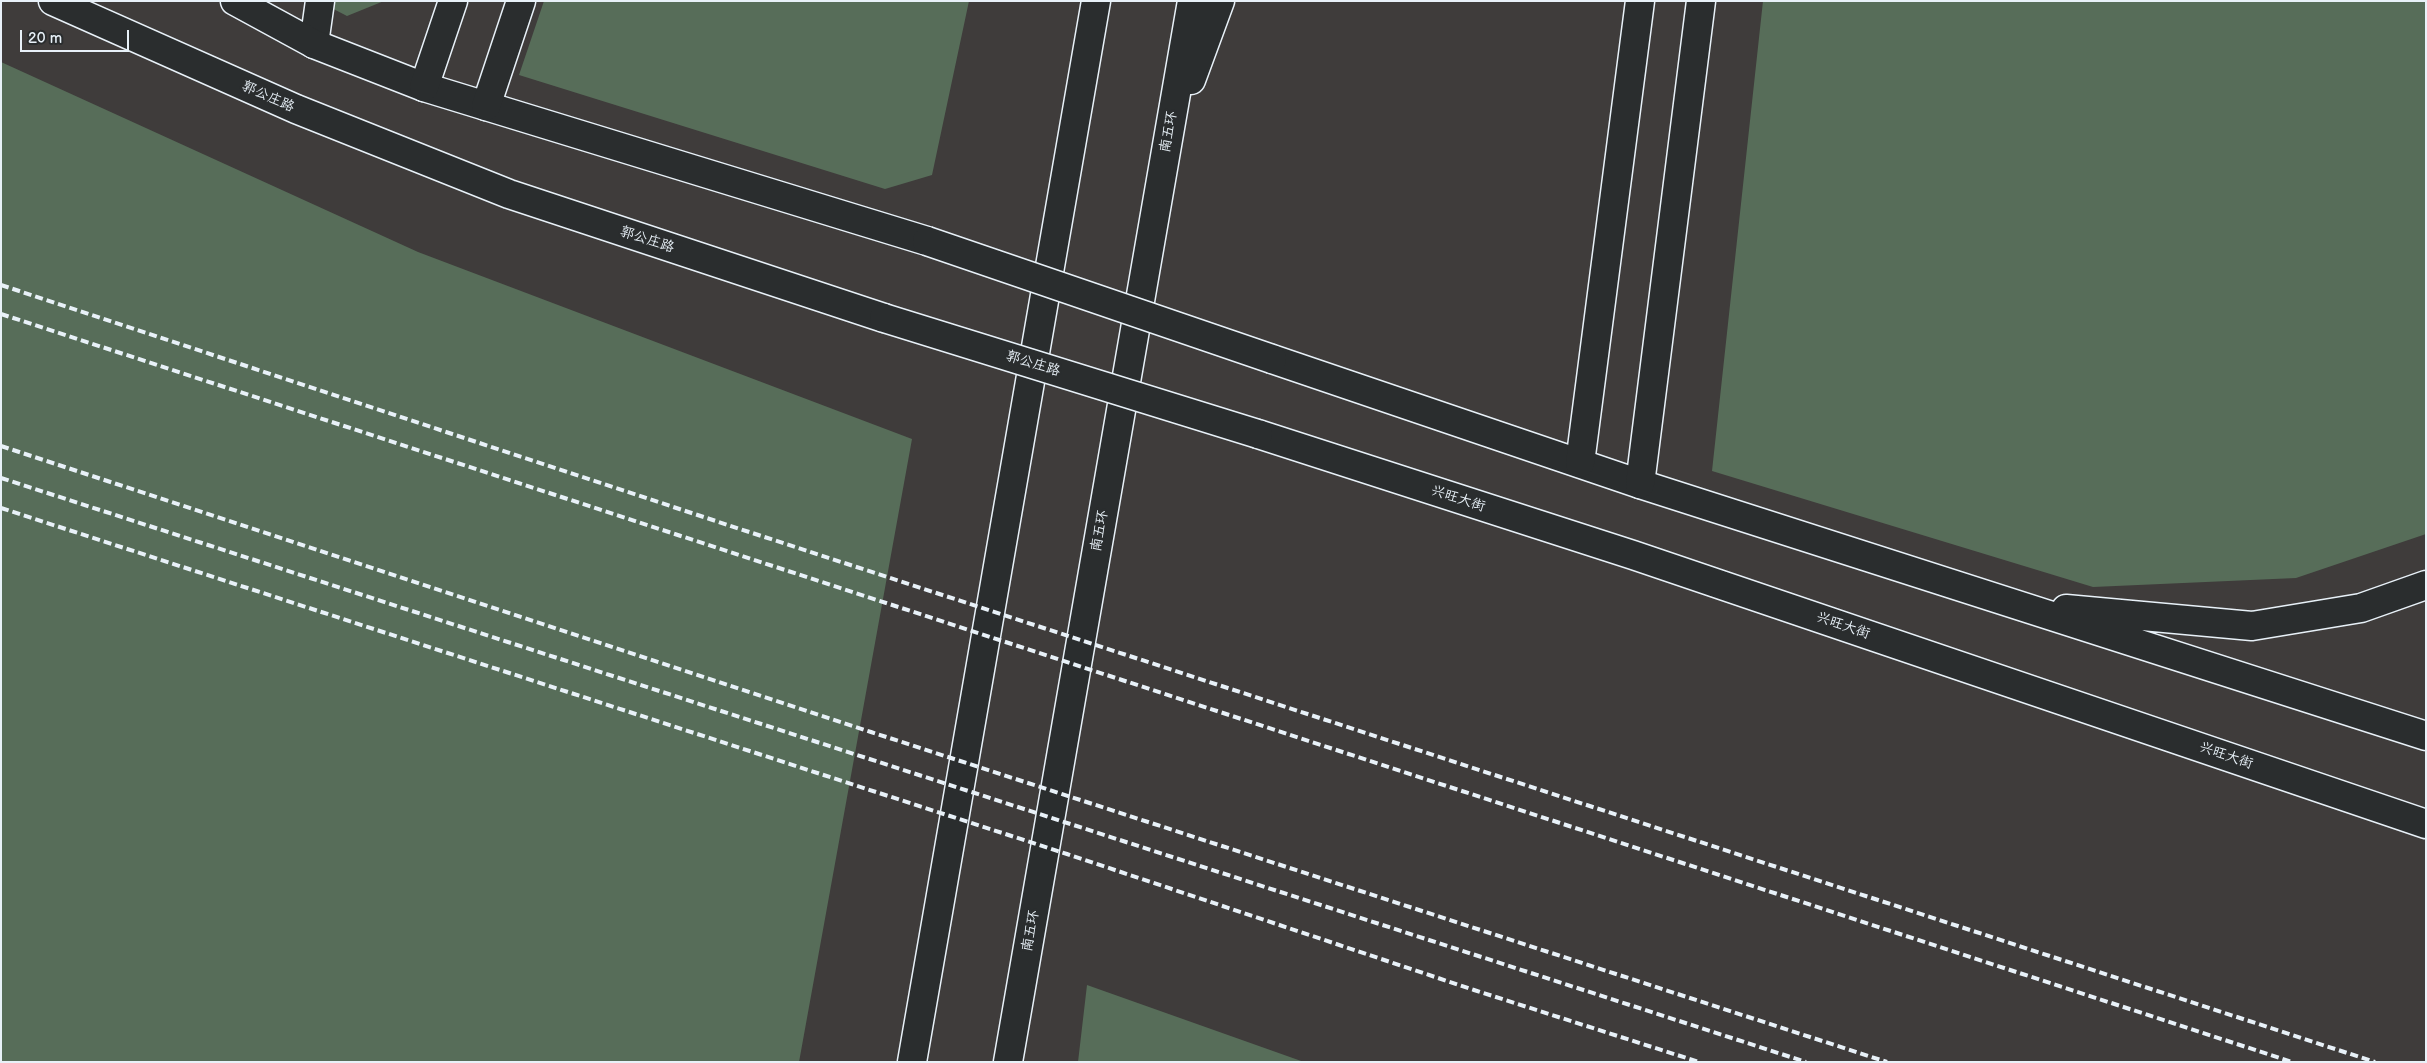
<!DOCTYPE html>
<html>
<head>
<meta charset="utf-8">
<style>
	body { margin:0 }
	#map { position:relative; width:2427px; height:1063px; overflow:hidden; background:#3f3c3b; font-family:"Balsamiq Sans",sans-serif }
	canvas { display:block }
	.frame { position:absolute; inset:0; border:2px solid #e8f1f8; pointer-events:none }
	.scale { position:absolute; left:20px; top:30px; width:109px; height:22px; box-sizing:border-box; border:2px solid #e8f1f8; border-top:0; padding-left:6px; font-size:15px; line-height:18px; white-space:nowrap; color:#e8f1f8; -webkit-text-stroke:4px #2a2d2e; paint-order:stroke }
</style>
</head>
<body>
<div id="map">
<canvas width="2427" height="1063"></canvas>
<div class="frame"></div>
<div class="scale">20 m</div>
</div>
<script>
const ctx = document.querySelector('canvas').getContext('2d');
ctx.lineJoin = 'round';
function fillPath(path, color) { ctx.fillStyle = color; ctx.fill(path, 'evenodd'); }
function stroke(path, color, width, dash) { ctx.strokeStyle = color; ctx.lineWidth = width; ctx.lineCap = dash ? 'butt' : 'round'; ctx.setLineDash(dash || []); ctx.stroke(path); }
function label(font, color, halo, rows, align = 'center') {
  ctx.font = font + ' "Balsamiq Sans","LXGW WenKai TC",sans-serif'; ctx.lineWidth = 5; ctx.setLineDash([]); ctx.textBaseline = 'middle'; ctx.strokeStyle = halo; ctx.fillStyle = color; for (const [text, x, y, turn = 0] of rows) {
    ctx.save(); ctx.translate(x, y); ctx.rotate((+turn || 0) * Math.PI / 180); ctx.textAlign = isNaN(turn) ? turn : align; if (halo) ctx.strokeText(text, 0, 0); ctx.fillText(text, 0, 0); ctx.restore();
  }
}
const green = new Path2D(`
	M318 1H384L347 16Z
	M544 1H969L932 175 885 189 519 75Z
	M1763 1H2426V534L2296 578 2093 587 1712 471Z
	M1 62 418 252 912 439 799 1062H1Z
	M1087 985 1304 1062H1078Z`);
const minor = new Path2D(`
	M314 44 320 1`);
const secondary = new Path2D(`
	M1272 359 1640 484 2426 736
	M1258 434 1633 555 2426 824
	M2066 609 2252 626 2361 608 2426 585`);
const primary = new Path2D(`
	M53 1 296 109 509 194 884 318
	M235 1 314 44 424 87 927 241`);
const motorway = new Path2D(`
	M1191 80 1220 1
	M424 87 453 1
	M486 106 521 1
	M1580 463 1640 1
	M1640 484 1701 1
	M912 1062 1096 1
	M1008 1062 1192 1`);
const rail = new Path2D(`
	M1 285 740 529 2375 1062
	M1 314 2292 1062
	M1 446 871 732 1887 1062
	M1 478 1806 1062
	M1 508 1067 854 1474 990 1699 1062`);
const primaryBridge = new Path2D(`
	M927 241 1272 359
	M884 318 1258 434`);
const streetNames = [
	["郭公庄路",268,97,24],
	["南五环",1169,132,-80],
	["郭公庄路",647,240,18],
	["郭公庄路",1033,364,17],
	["兴旺大街",1458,499,18],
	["南五环",1100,531,-80],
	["兴旺大街",1843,626,19],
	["兴旺大街",2226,756,19],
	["南五环",1031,931,-80]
];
fillPath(green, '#576d59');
stroke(minor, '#e8f1f8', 31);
stroke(secondary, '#e8f1f8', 31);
stroke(primary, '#e8f1f8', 31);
stroke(motorway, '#e8f1f8', 31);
stroke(minor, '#2a2d2e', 28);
stroke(secondary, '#2a2d2e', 28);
stroke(primary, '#2a2d2e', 28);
stroke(motorway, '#2a2d2e', 28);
stroke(rail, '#e8f1f8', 4, [8, 4]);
stroke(primaryBridge, '#e8f1f8', 31, []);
stroke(primaryBridge, '#2a2d2e', 28);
label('14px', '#e8f1f8', '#2a2d2e', streetNames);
</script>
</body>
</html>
